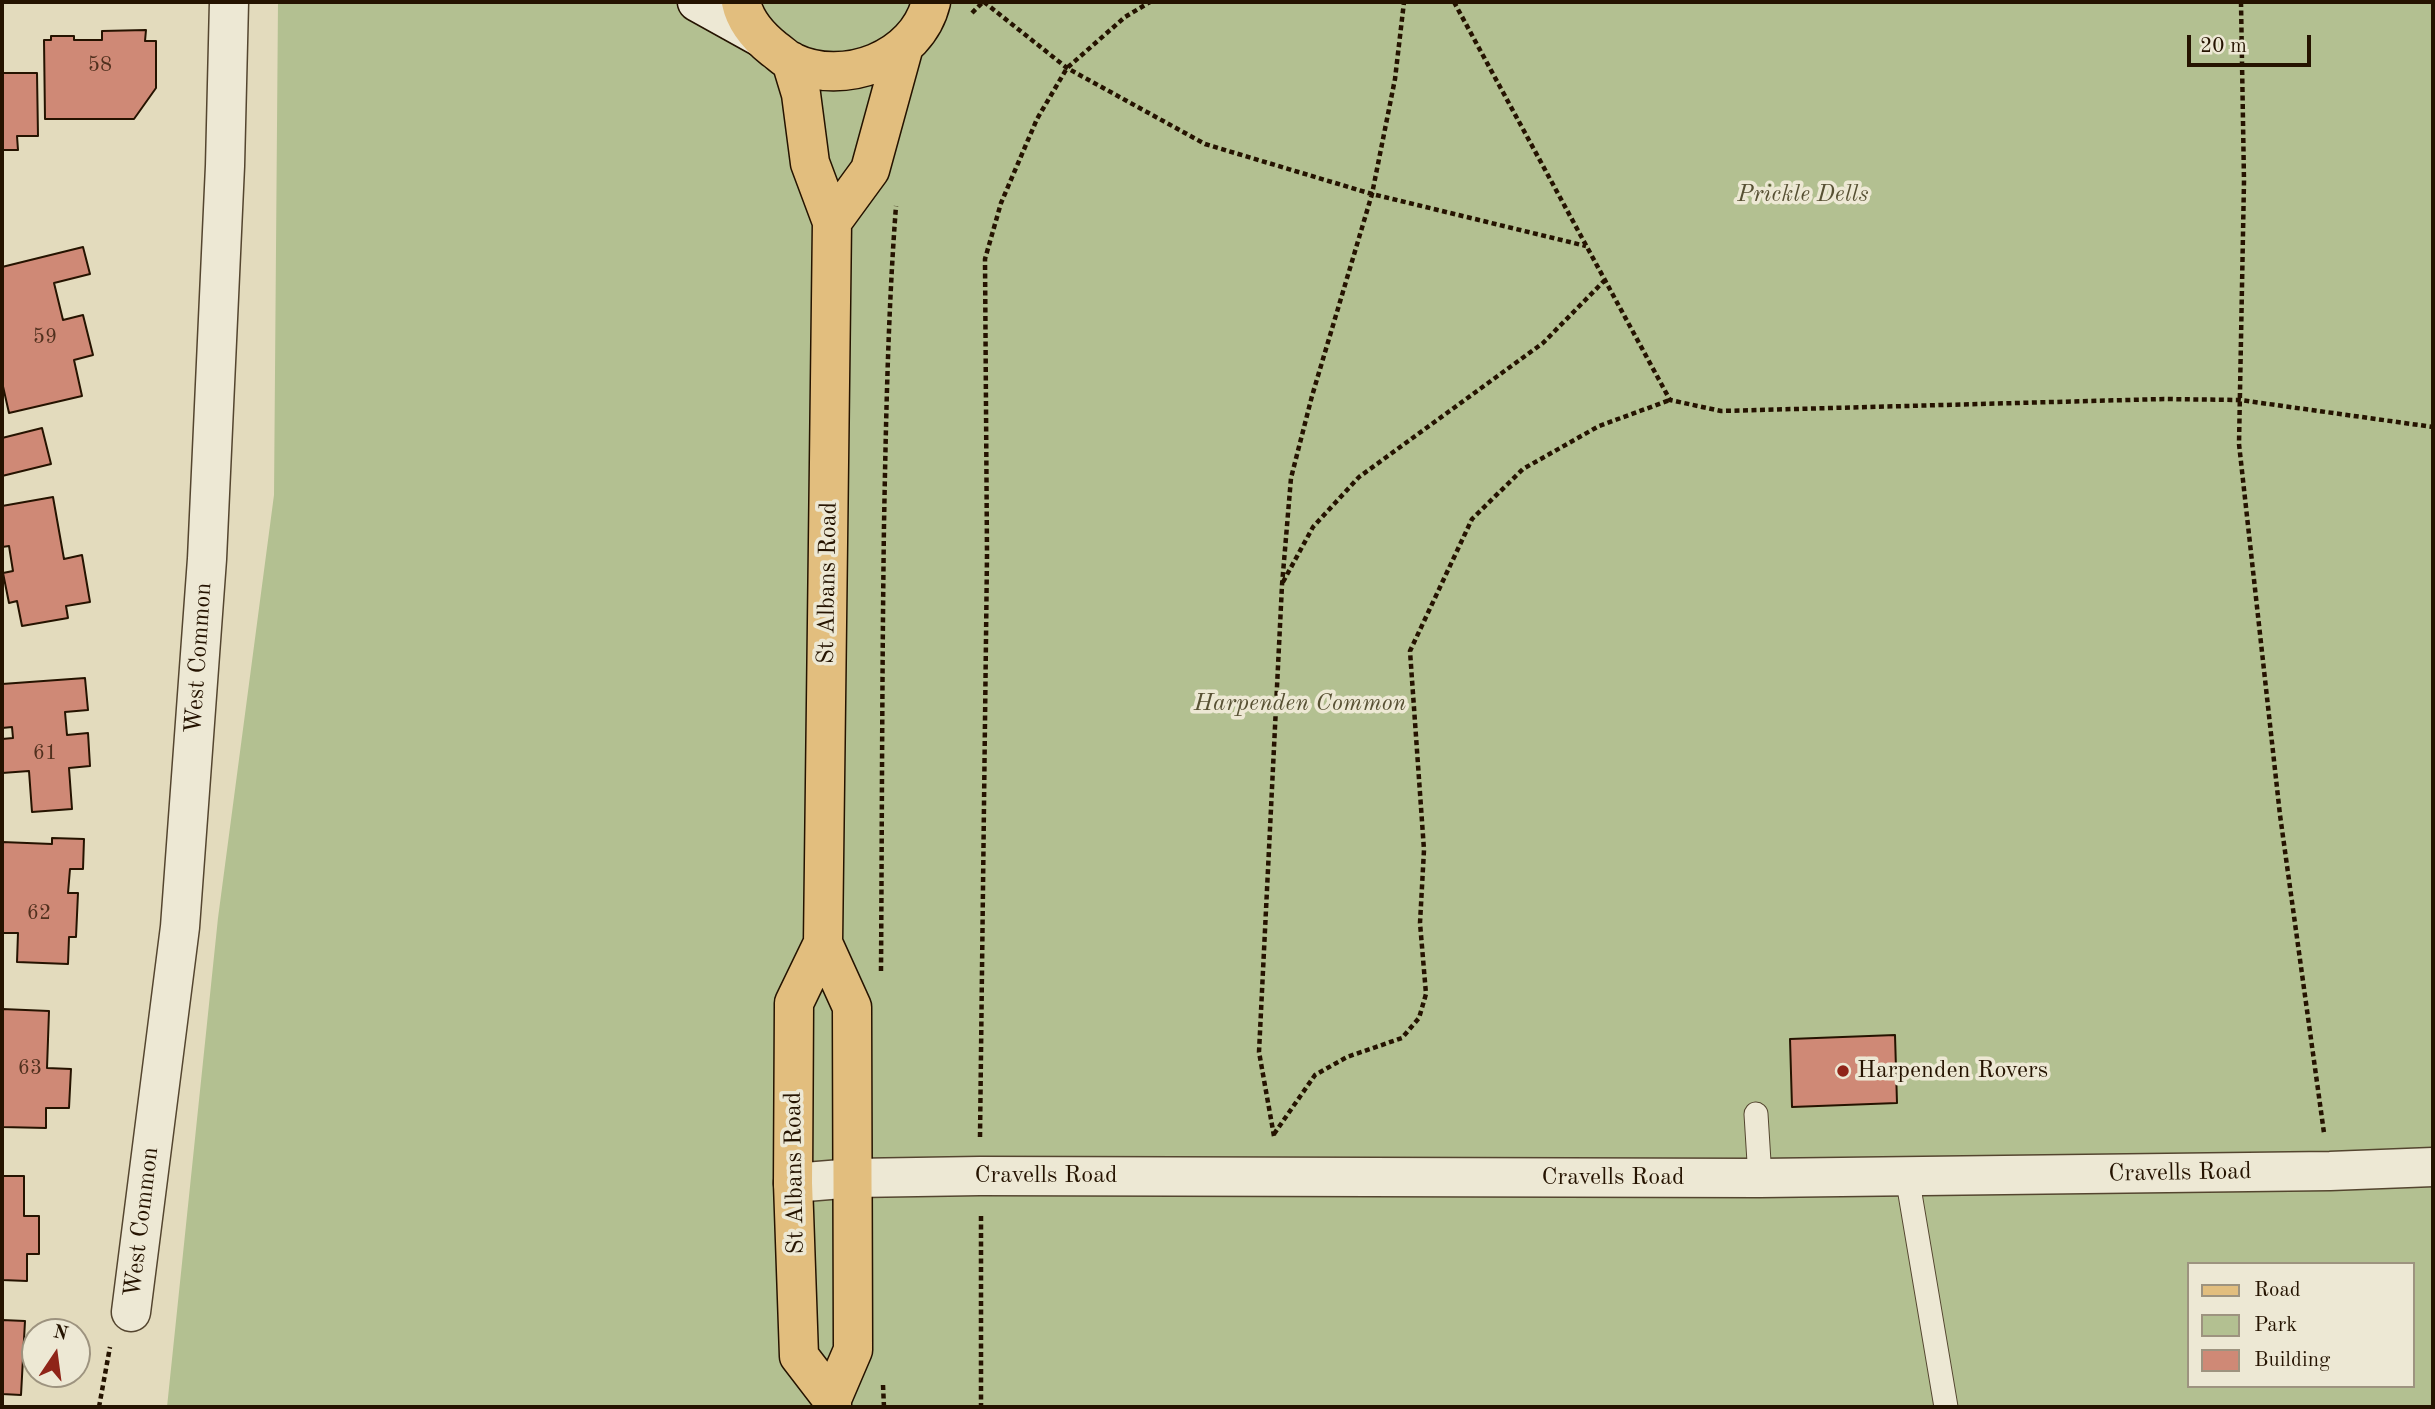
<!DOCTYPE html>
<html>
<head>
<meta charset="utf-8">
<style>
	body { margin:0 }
	#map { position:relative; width:2435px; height:1409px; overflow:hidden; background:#e3dbbd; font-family:"Old Standard TT",serif }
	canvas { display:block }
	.frame { position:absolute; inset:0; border:4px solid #251300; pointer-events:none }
	.legend { position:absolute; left:2187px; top:1262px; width:228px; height:126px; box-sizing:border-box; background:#ede8d4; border:2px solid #9d937f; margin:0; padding:9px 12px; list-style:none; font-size:21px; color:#251300 }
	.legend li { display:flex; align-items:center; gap:14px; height:35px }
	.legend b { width:35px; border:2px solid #9d937f }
	.north { position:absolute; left:21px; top:1318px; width:70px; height:70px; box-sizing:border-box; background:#ede8d4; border:2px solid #9d937f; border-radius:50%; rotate:13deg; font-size:19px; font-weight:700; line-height:28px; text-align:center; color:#251300 }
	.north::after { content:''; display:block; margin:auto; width:24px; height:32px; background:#8f2418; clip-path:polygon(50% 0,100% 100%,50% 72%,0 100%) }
	.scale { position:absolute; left:2187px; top:35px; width:124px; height:32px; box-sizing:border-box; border:4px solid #251300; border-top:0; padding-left:9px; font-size:21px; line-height:24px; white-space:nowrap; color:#251300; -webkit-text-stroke:5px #ede8d4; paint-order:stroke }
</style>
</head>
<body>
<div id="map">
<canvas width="2435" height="1409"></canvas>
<div class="frame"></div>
<ul class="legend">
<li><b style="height:9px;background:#e2be7e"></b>Road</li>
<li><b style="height:19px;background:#b3c091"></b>Park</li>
<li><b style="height:19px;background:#cf8976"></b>Building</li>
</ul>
<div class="north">N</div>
<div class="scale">20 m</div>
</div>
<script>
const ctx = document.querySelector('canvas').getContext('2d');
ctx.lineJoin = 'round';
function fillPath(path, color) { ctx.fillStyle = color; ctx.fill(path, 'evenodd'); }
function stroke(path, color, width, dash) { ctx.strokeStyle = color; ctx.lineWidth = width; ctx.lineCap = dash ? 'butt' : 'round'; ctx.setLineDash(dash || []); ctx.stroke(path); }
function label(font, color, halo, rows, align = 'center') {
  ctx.font = font + ' "Old Standard TT",serif'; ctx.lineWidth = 7; ctx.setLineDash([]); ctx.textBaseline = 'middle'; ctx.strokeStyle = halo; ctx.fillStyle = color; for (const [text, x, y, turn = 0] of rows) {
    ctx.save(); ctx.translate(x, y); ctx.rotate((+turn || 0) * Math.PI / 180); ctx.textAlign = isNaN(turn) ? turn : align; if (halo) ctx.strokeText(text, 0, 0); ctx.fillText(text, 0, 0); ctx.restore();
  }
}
const green = new Path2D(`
	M278 2H2433V1407H167L218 918 274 495ZM2188 1264H2412V1386H2188Z`);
const building = new Path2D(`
	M146 30 145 41H156V88L134 119H45L44 40H51V36H74V40H102V31Z
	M2 73H37L38 136H17L18 150H2Z
	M83 247 90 274 54 283 63 320 83 315 93 355 74 360 82 396 9 413 2 382V267Z
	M42 428 51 464 2 476V438Z
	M53 497 64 559 82 555 90 602 66 606 68 618 22 626 17 601 9 603 3 573 13 571 9 546 2 547V506Z
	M85 678 88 710 65 712 67 735 88 733 90 766 69 768 72 809 32 812 29 771 2 773V739L13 738 12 727 2 728V684Z
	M52 838 84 839 83 869H70L68 893H78L76 937H69L68 964 17 962 18 933H2V842L52 844Z
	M2 1009 49 1011 47 1068 71 1069 69 1108H46V1128L2 1127Z
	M1895 1035 1897 1103 1792 1107 1790 1039Z
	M2 1176H24V1216H39V1254H27V1281L2 1280Z
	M2 1320 25 1321 21 1395 2 1394Z`);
const path = new Path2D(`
	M984 2 1067 68 1205 144 1372 194 1586 246
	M1454 2 1670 400 1721 411 2164 399 2240 400 2433 427
	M2241 2 2244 181 2239 444 2280 815 2324 1133
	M972 13 983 2
	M1283 582 1313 527 1359 477 1543 343 1605 280
	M881 971C882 822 882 673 884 525 886 418 888 312 896 206
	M1274 1134 1315 1075 1347 1057 1402 1038 1419 1018 1426 994 1420 923 1424 850 1410 651 1472 519 1523 469 1599 426 1670 400
	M1274 1136 1259 1052 1282 585 1291 478 1312 396 1372 194 1395 79 1404 2
	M980 1137 987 555 985 259 1001 203 1037 119 1067 68 1125 17 1150 2
	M981 1216V1407
	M883 1385 884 1407
	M99 1407 110 1347`);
const service = new Path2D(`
	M1756 1114 1760 1178
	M1907 1176 1946 1407`);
const minor = new Path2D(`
	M793 1183 854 1178 980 1176 1760 1178 2330 1171 2433 1167
	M131 1312 180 927 207 559 225 166 229 2`);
const secondary = new Path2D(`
	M697 2 760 37`);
const primary = new Path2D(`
	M741 2C745 21 759 37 774 49 780 53 785 59 792 62 843 87 917 60 931 2
	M791 61 801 94 810 163 832 222 823 943 852 1007 853 1350 832 1399V1407
	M832 222 870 170 904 46
	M823 943 794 1003 793 1183 799 1356 832 1399`);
const markers = [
	[1843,1071,7,"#8f2418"]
];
const numberNames = [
	["58",100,65],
	["59",45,337],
	["61",45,753],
	["62",39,913],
	["63",30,1068]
];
const parkNames = [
	["Prickle Dells",1803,195],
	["Harpenden Common",1300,704]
];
const streetNames = [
	["St Albans Road",828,583,-89],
	["West Common",199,658,-86],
	["St Albans Road",795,1173,-91],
	["Cravells Road",2180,1173,-1],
	["Cravells Road",1046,1176],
	["Cravells Road",1613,1178],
	["West Common",142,1222,-83]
];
const poiNames = [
	["Harpenden Rovers",1857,1071]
];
fillPath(green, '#b3c091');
fillPath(building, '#cf8976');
stroke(building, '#251300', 2);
stroke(service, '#54452f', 25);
stroke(minor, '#54452f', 41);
stroke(secondary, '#251300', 41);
stroke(primary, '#251300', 41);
stroke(path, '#251300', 4.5, [5, 3.5]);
stroke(service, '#ede8d4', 23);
stroke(minor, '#ede8d4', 38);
stroke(secondary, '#ede8d4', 38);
stroke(primary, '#e2be7e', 38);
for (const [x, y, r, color] of markers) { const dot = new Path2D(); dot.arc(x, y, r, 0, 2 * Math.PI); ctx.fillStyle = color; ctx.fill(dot); stroke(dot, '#ede8d4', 2.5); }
label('21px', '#50301e', null, numberNames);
label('italic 24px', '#575033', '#ede8d4', parkNames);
label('24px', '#251300', '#ede8d4', streetNames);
label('24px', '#251300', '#ede8d4', poiNames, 'left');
</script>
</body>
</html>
